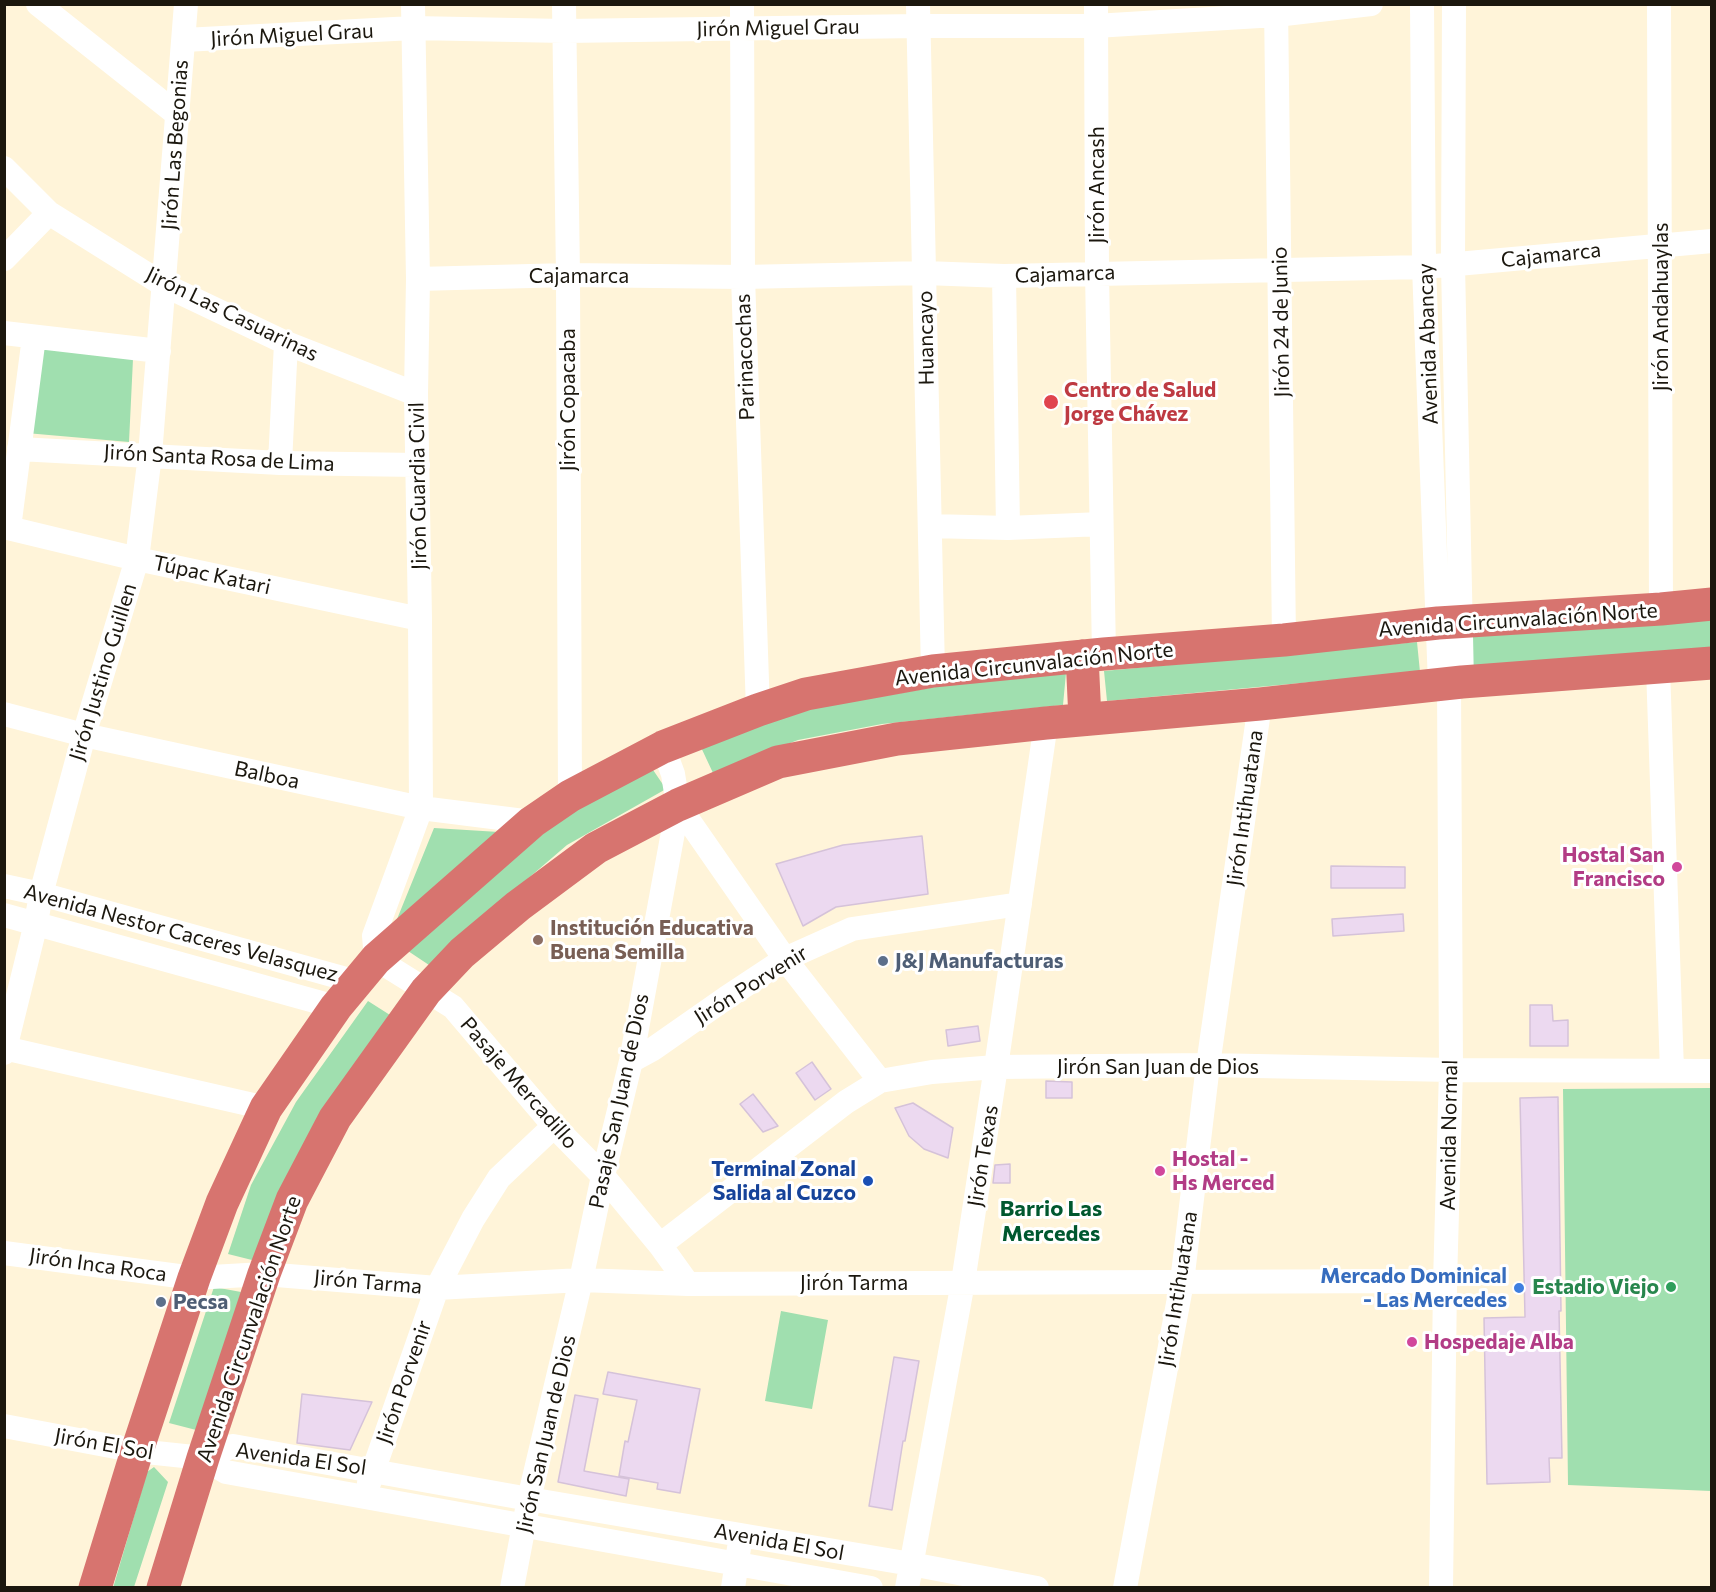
<!DOCTYPE html>
<html>
<head>
<meta charset="utf-8">
<style>
	body { margin:0 }
	#map { position:relative; width:1716px; height:1592px; overflow:hidden; background:#fff4d9; font-family:Commissioner,sans-serif }
	canvas { display:block }
	.frame { position:absolute; inset:0; border:6px solid #1b170e; pointer-events:none }
</style>
</head>
<body>
<div id="map">
<canvas width="1716" height="1592"></canvas>
<div class="frame"></div>
</div>
<script>
const ctx = document.querySelector('canvas').getContext('2d');
ctx.lineJoin = 'round';
function fillPath(path, color) { ctx.fillStyle = color; ctx.fill(path, 'evenodd'); }
function stroke(path, color, width, dash) { ctx.strokeStyle = color; ctx.lineWidth = width; ctx.lineCap = dash ? 'butt' : 'round'; ctx.setLineDash(dash || []); ctx.stroke(path); }
function label(font, color, halo, rows, align = 'center') {
  ctx.font = font + ' Commissioner,sans-serif'; ctx.lineWidth = 6; ctx.setLineDash([]); ctx.textBaseline = 'middle'; ctx.strokeStyle = halo; ctx.fillStyle = color; for (const [text, x, y, turn = 0] of rows) {
    ctx.save(); ctx.translate(x, y); ctx.rotate((+turn || 0) * Math.PI / 180); ctx.textAlign = isNaN(turn) ? turn : align; if (halo) ctx.strokeText(text, 0, 0); ctx.fillText(text, 0, 0); ctx.restore();
  }
}
const green = new Path2D(`
	M39 347 133 359 129 442 26 433Z
	M1711 618V649L1470 667 1468 634Z
	M1417 642 1420 672 1107 701 1104 671Z
	M1066 673 1063 705 882 724 798 740 713 773 699 743 781 714 952 684Z
	M649 764 666 789 567 845 496 906 432 967 408 951 488 878 565 816Z
	M434 828 499 832 393 929Z
	M368 1001 390 1015 256 1261 228 1254 251 1185 296 1102Z
	M1711 1088V1491L1568 1485 1563 1089Z
	M214 1287 241 1292 200 1431 169 1423Z
	M781 1311 828 1320 812 1409 765 1401Z
	M154 1467 168 1482 134 1587 113 1588 147 1472Z`);
const building = new Path2D(`
	M922 836 928 894 836 907 803 926 776 864 843 845Z
	M1331 866 1405 867V888H1331Z
	M1403 914 1404 931 1333 936 1332 919Z
	M1530 1005H1552L1553 1021 1568 1020V1046H1530Z
	M978 1026 980 1041 948 1046 946 1030Z
	M812 1062 831 1089 815 1100 796 1073Z
	M1046 1081 1072 1082V1098H1046Z
	M753 1094 778 1126 763 1132 740 1104Z
	M1558 1097 1561 1311H1559L1562 1458H1549L1550 1482 1487 1484 1484 1318 1525 1317 1520 1098Z
	M913 1103 953 1128 948 1158 924 1149 909 1136 895 1108Z
	M1010 1164V1183H993L995 1165Z
	M894 1357 919 1361 905 1441H903L892 1510 869 1506Z
	M608 1372 700 1389 680 1493 657 1489 658 1483 619 1476 625 1441 628 1442 637 1400 603 1394Z
	M302 1394 372 1402 350 1450 297 1443Z
	M575 1395 598 1399 584 1471 629 1479 626 1496 558 1482Z`);
const minor = new Path2D(`
	M38 4 178 115
	M413 4 418 279 416 394 420 619 421 808 374 936 376 959 453 1007 554 1126 603 1176 660 1245 688 1284
	M564 4 568 275 570 796
	M742 4 743 277 758 710
	M918 4 933 671
	M1096 4 1097 273 1104 654
	M1276 4 1284 640
	M1422 4 1424 267 1440 684
	M1454 4 1453 265 1462 682
	M1659 4 1661 609
	M184 40 413 28 565 31 918 26H1095L1276 15 1371 4
	M4 168 49 213 164 285 286 343 416 394
	M4 259 49 213
	M1004 276 1008 528
	M418 279 568 275 743 277 925 273 1004 276 1424 267 1712 241
	M4 333 159 351
	M19 449 280 463 418 465
	M280 463 286 343
	M931 526 1008 528 1101 524
	M4 527 137 559 420 619
	M9 528 34 337
	M1658 668 1672 1071
	M4 714 84 735 421 808 532 822
	M678 805 785 959 880 1081
	M4 886 41 894 357 982
	M4 915 336 1007
	M4 1048 266 1108
	M4 1053 36 923 41 894 84 735 137 559 150 455 186 4
	M631 1061 653 1049 726 998 785 959 852 929 1020 904
	M660 1245 846 1102 880 1081 932 1072 996 1067 1208 1065 1451 1070 1712 1071
	M4 1253 194 1278 264 1274 437 1288 581 1280 688 1284 1406 1281 1445 1283
	M4 1426 137 1451 203 1458 226 1472 871 1588
	M203 1458 233 1446 529 1499 911 1564 1037 1588
	M369 1483 437 1288 473 1219 499 1178 554 1126
	M512 1588 529 1499 581 1280 603 1176 631 1061 678 805 673 774 663 747
	M733 1588 739 1548
	M907 1588 963 1282 996 1067 1046 723
	M1125 1588 1182 1282 1208 1065 1260 704
	M1441 1588 1445 1283 1451 1070 1449 683`);
const highway = new Path2D(`
	M1082 656 1085 719
	M95 1588 137 1451 194 1278 222 1203 266 1108 336 1007 376 959 532 822 570 796 663 747 758 710 806 694 933 671 1104 654 1284 640 1438 623 1661 609 1712 604
	M163 1588 203 1458 264 1274 292 1200 335 1118 426 991 462 953 518 906 596 848 678 805 778 762 897 739 1046 723 1260 704 1462 682 1712 663`);
const markers = [
	[1051,402,8,"#e0444e"],
	[1677,867,6,"#d1479c"],
	[538,940,6,"#8d6e63"],
	[883,961,6,"#5c6f8a"],
	[1160,1171,6,"#d1479c"],
	[868,1181,6,"#1a4fb4"],
	[1671,1287,6,"#2e9e5b"],
	[1519,1288,6,"#3f7fe0"],
	[161,1302,6,"#5c6f8a"],
	[1412,1342,6,"#d1479c"]
];
const streetNames = [
	["Jirón Miguel Grau",778,28,-1],
	["Jirón Miguel Grau",292,35,-3],
	["Jirón Las Begonias",175,145,-86],
	["Jirón Ancash",1097,185,-90],
	["Cajamarca",1551,255,-6],
	["Cajamarca",1065,274,-2],
	["Cajamarca",579,276],
	["Jirón Andahuaylas",1661,307,-90],
	["Jirón Las Casuarinas",232,314,26],
	["Jirón 24 de Junio",1281,322,-91],
	["Huancayo",926,338,-91],
	["Avenida Abancay",1428,344,-92],
	["Parinacochas",745,357,-92],
	["Jirón Copacaba",568,400,-90],
	["Jirón Santa Rosa de Lima",219,458,3],
	["Jirón Guardia Civil",418,486,-91],
	["Túpac Katari",212,575,12],
	["Avenida Circunvalación Norte",1518,620,-4],
	["Avenida Circunvalación Norte",1034,664,-6],
	["Jirón Justino Guillen",103,672,-73],
	["Balboa",267,775,12],
	["Jirón Intihuatana",1245,808,-82],
	["Avenida Nestor Caceres Velasquez",181,933,15],
	["Jirón Porvenir",751,985,-32],
	["Jirón San Juan de Dios",1158,1067],
	["Pasaje Mercadillo",519,1083,49],
	["Pasaje San Juan de Dios",619,1101,-78],
	["Avenida Normal",1449,1135,-89],
	["Jirón Texas",983,1156,-81],
	["Jirón Inca Roca",98,1265,8],
	["Jirón Tarma",368,1282,5],
	["Jirón Tarma",854,1283],
	["Jirón Intihuatana",1178,1289,-81],
	["Avenida Circunvalación Norte",249,1329,-71],
	["Jirón Porvenir",404,1382,-71],
	["Jirón San Juan de Dios",546,1434,-77],
	["Jirón El Sol",104,1444,10],
	["Avenida El Sol",301,1459,8],
	["Avenida El Sol",779,1542,10]
];
const healthNames = [
	["Centro de Salud",1064,390],
	["Jorge Chávez",1064,414]
];
const hotelNames = [
	["Hostal San",1665,855,"right"],
	["Francisco",1665,879,"right"],
	["Hostal -",1172,1159],
	["Hs Merced",1172,1183],
	["Hospedaje Alba",1424,1342]
];
const educationNames = [
	["Institución Educativa",550,928],
	["Buena Semilla",550,952]
];
const serviceNames = [
	["J&J Manufacturas",895,961],
	["Pecsa",173,1302]
];
const transitNames = [
	["Terminal Zonal",856,1169],
	["Salida al Cuzco",856,1193]
];
const shopNames = [
	["Mercado Dominical",1507,1276],
	["- Las Mercedes",1507,1300]
];
const leisureNames = [
	["Estadio Viejo",1659,1287]
];
const neighbourhoodNames = [
	["Barrio Las",1051,1209],
	["Mercedes",1051,1234]
];
fillPath(green, '#a0dfaf');
fillPath(building, '#ecd9f0');
stroke(building, '#d5c2d9', 1.5);
stroke(minor, '#fff', 24);
stroke(highway, '#d7746f', 33);
for (const [x, y, r, color] of markers) { const dot = new Path2D(); dot.arc(x, y, r, 0, 2 * Math.PI); ctx.fillStyle = color; ctx.fill(dot); stroke(dot, '#fff', 2); }
label('21px', '#1b170e', '#fff', streetNames);
label('bold 21px', '#be3a42', '#fff', healthNames, 'left');
label('bold 21px', '#b23c85', '#fff', hotelNames, 'left');
label('bold 21px', '#785e54', '#fff', educationNames, 'left');
label('bold 21px', '#4e5e75', '#fff', serviceNames, 'left');
label('bold 21px', '#164399', '#fff', transitNames, 'right');
label('bold 21px', '#366cbe', '#fff', shopNames, 'right');
label('bold 21px', '#27864d', '#fff', leisureNames, 'right');
label('bold 22px', '#00582f', '#fff', neighbourhoodNames);
</script>
</body>
</html>
